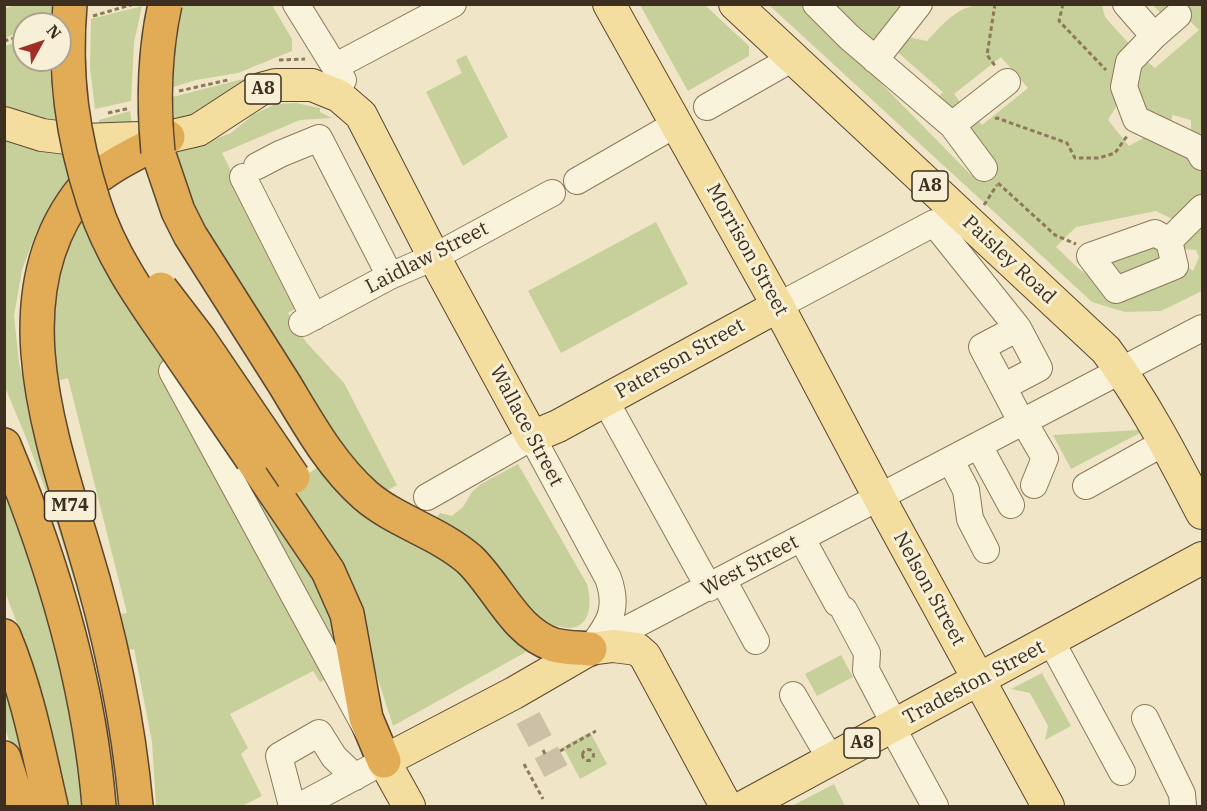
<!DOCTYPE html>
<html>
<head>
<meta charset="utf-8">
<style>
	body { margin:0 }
	#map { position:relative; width:1207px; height:811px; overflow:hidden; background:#f0e6c7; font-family:"IBM Plex Serif",serif }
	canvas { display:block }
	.frame { position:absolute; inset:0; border:6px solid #3d2f20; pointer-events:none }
	.north { position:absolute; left:12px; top:12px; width:60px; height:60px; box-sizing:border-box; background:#f7f0d7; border:2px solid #ada38e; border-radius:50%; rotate:50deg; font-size:16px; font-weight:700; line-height:24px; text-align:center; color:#3d2f20 }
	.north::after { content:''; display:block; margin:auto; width:21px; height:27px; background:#9f2e29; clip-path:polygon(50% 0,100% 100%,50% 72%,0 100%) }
</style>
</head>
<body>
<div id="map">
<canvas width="1207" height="811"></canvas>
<div class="frame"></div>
<div class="north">N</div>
</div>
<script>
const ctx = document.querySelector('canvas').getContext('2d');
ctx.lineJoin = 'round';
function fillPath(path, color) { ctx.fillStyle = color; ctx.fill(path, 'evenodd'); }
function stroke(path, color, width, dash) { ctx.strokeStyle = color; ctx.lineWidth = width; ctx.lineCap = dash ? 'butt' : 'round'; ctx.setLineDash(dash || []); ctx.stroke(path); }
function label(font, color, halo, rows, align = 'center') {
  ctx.font = font + ' "IBM Plex Serif",serif'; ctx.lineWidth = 6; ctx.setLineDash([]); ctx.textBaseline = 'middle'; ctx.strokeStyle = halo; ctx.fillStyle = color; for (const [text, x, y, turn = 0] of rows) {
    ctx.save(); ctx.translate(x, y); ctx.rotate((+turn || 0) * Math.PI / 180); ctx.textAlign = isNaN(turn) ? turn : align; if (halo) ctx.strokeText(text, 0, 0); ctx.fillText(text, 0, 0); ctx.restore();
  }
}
const green = new Path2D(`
	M993 4 1102 5 1105 17 1131 46C1110 72 1110 73 1117 105L1108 120 1129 146 1145 137 1202 164V194L1172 219 1156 211 1076 227 1056 247 1079 269 1108 287 1099 245 1164 231 1186 265 1193 271 1199 257 1196 250 1183 249 1177 230 1202 209V291L1161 311 1125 312 1092 302 769 5H907L904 36 927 41C944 23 962 0 991 6ZM894 49 943 92 935 100 950 113 961 103 954 94 1001 57 1028 88 982 125 973 115 958 126 988 162 972 176 871 73Z
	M14 5H56L58 21 51 24H24V30L5 38 4 9Z
	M177 5H272L292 39V51L238 73 196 80 164 90Z
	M640 5H705L749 46V56L688 91Z
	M1153 5H1202V131L1198 136 1191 131V120L1172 115 1171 127 1137 105 1136 66 1144 59 1155 68 1199 30 1175 6 1162 15Z
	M142 6 134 43 131 101 95 109 90 68 91 19Z
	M24 40V60H58L65 128 5 112 4 46Z
	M466 55 508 137 463 166 426 92 462 73 456 60Z
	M267 73 218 106 166 126 164 99Z
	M296 103 320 108V112L332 118 300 120 222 153 300 306 288 313 306 342 344 383 397 485 382 493 365 478 200 240 171 155 231 133 253 115 275 104Z
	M130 111 133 131 101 133 99 120Z
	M4 132 70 144 79 179 53 205 37 230 22 270 14 316 19 363 32 416 114 695 120 806 108 715 90 632 51 505 27 440 5 387Z
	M89 211 334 675 320 682 313 671 230 714 248 748 241 754 262 796 242 806H156L152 742 134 649 129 650 121 614 127 613 68 378 53 382 45 308 70 235Z
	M656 222 688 284 561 353 528 291Z
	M194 386 322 576 337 636 333 655Z
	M1138 430 1140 433 1071 469 1053 435Z
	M327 461 441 548 512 625 526 652 393 726 352 598 285 489Z
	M518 464 587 584C591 600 593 627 569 628 563 628 555 625 549 624L546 630 433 522 440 513 452 516 463 507 472 492 481 484Z
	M4 474 23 521 65 679 77 761 81 806H68L50 724 28 652 5 592Z
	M841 655 853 677 817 696 805 674Z
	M1042 673 1071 726 1045 740 1048 726 1030 693 1011 689Z
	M4 684 33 787 30 806 5 728Z
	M590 732 607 764 580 779 563 747Z
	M834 784 845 806H792Z`);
const minorTunnel = new Path2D(`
	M528 718 556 771`);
const path = new Path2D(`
	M995 4 987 55 996 67
	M1063 4 1059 21 1106 70
	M93 16 134 4
	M4 41 24 35
	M279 60 305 59
	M179 91 228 80
	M108 113 130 108
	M995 119 997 118 1067 143 1075 158H1099L1115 153 1127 136
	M998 183 1055 235 1076 244
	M984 205 997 185
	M582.5 755a5.5 5.5 0 1 1 11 0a5.5 5.5 0 1 1-11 0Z
	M543 750 546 756
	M560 751 596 731
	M524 764 543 799`);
const minor = new Path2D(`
	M296 4 343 80
	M816 4 849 37 952 125 984 168
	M1126 4 1154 36 1129 62 1124 87 1136 119 1197 148 1202 157
	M1154 36 1178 15
	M875 60 919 4
	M336 66 453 4
	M707 107 793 58
	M952 125 1007 82
	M257 166 280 154 319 138 390 276
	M243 177 314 317
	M577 181 676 124
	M1155 233 1169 241 1175 266 1116 290 1090 256Z
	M1169 241 1202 208
	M778 306 934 223 1018 328
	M302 323 390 276 434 257 552 193
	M172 371 384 761 300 806
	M1003 387 1039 368 1018 328 982 347 1022 423
	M605 400 709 588
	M1024 422 1045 458 1034 485
	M979 446 1011 505
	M951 461 966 490 970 519 986 550
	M1086 486 1165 442
	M427 497 532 437 608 578C619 608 610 623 592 646
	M802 539 837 603
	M723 580 756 641
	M844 610 867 653 866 670 895 725
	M1051 641 1122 772
	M593 647 1202 328
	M793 695 831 760
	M1145 718 1182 794 1183 806
	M892 727 935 806
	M292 806 279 756 319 733 334 757 355 777`);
const major = new Path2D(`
	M609 4 778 306 888 514 1048 806
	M735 4 1106 350C1144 401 1173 457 1202 513
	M4 123 42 135 83 140 168 137 198 130 261 89 276 85H312L339 96 361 115 434 257 532 437 558 426 778 306
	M409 806 384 761 514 693 590 649 613 646 637 649 645 656 726 806
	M745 806 1202 558`);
const highway = new Path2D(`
	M158 152 178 211 190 235C222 285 253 335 285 385 308 423 331 465 365 495 396 522 438 532 469 559 498 586 514 632 554 645 565 648 579 648 590 649
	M4 445C52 560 89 682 99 806
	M252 459 328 571 347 614 366 718 384 761
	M4 636C27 691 38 749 51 806
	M4 758 19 806
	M136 806C128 718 109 630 83 545 48 429 0 291 83 189 107 166 139 152 168 137`);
const highwayBridge = new Path2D(`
	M70 4C64 76 72 135 94 203 110 254 142 299 172 342 199 381 225 420 252 459
	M158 152C153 101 154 54 165 4
	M161 289 200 340 293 477`);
const shields = [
	[263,89,36],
	[930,186,36],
	[70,506,51],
	[862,743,36]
];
const shieldNames = [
	["A8",263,89],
	["A8",930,186],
	["M74",70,506],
	["A8",862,743]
];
const streetNames = [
	["Morrison Street",747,250,61],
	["Laidlaw Street",427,258,-27],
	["Paisley Road",1009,260,43],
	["Paterson Street",680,359,-29],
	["Wallace Street",526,426,62],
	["West Street",750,566,-28],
	["Nelson Street",929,589,61],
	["Tradeston Street",974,683,-28]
];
fillPath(green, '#c7d09a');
stroke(minorTunnel, '#ccc1a6', 26, [26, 13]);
stroke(minor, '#8d785b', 28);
stroke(major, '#5b462f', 34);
stroke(highway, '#5b462f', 36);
stroke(path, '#8d785b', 3, [4.5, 3]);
stroke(minor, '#faf3db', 26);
stroke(major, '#f4de9f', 32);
stroke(highway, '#e2ab56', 33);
stroke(highwayBridge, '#5b462f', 36, []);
stroke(highwayBridge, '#e2ab56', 33);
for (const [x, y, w] of shields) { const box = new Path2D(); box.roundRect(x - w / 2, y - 15, w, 30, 4.5); ctx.fillStyle = '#f7f0d7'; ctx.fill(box); stroke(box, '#3d2f20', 1.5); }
label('bold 18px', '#3d2f20', null, shieldNames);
label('20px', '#3d2f20', '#f7f0d7', streetNames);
</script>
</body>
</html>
